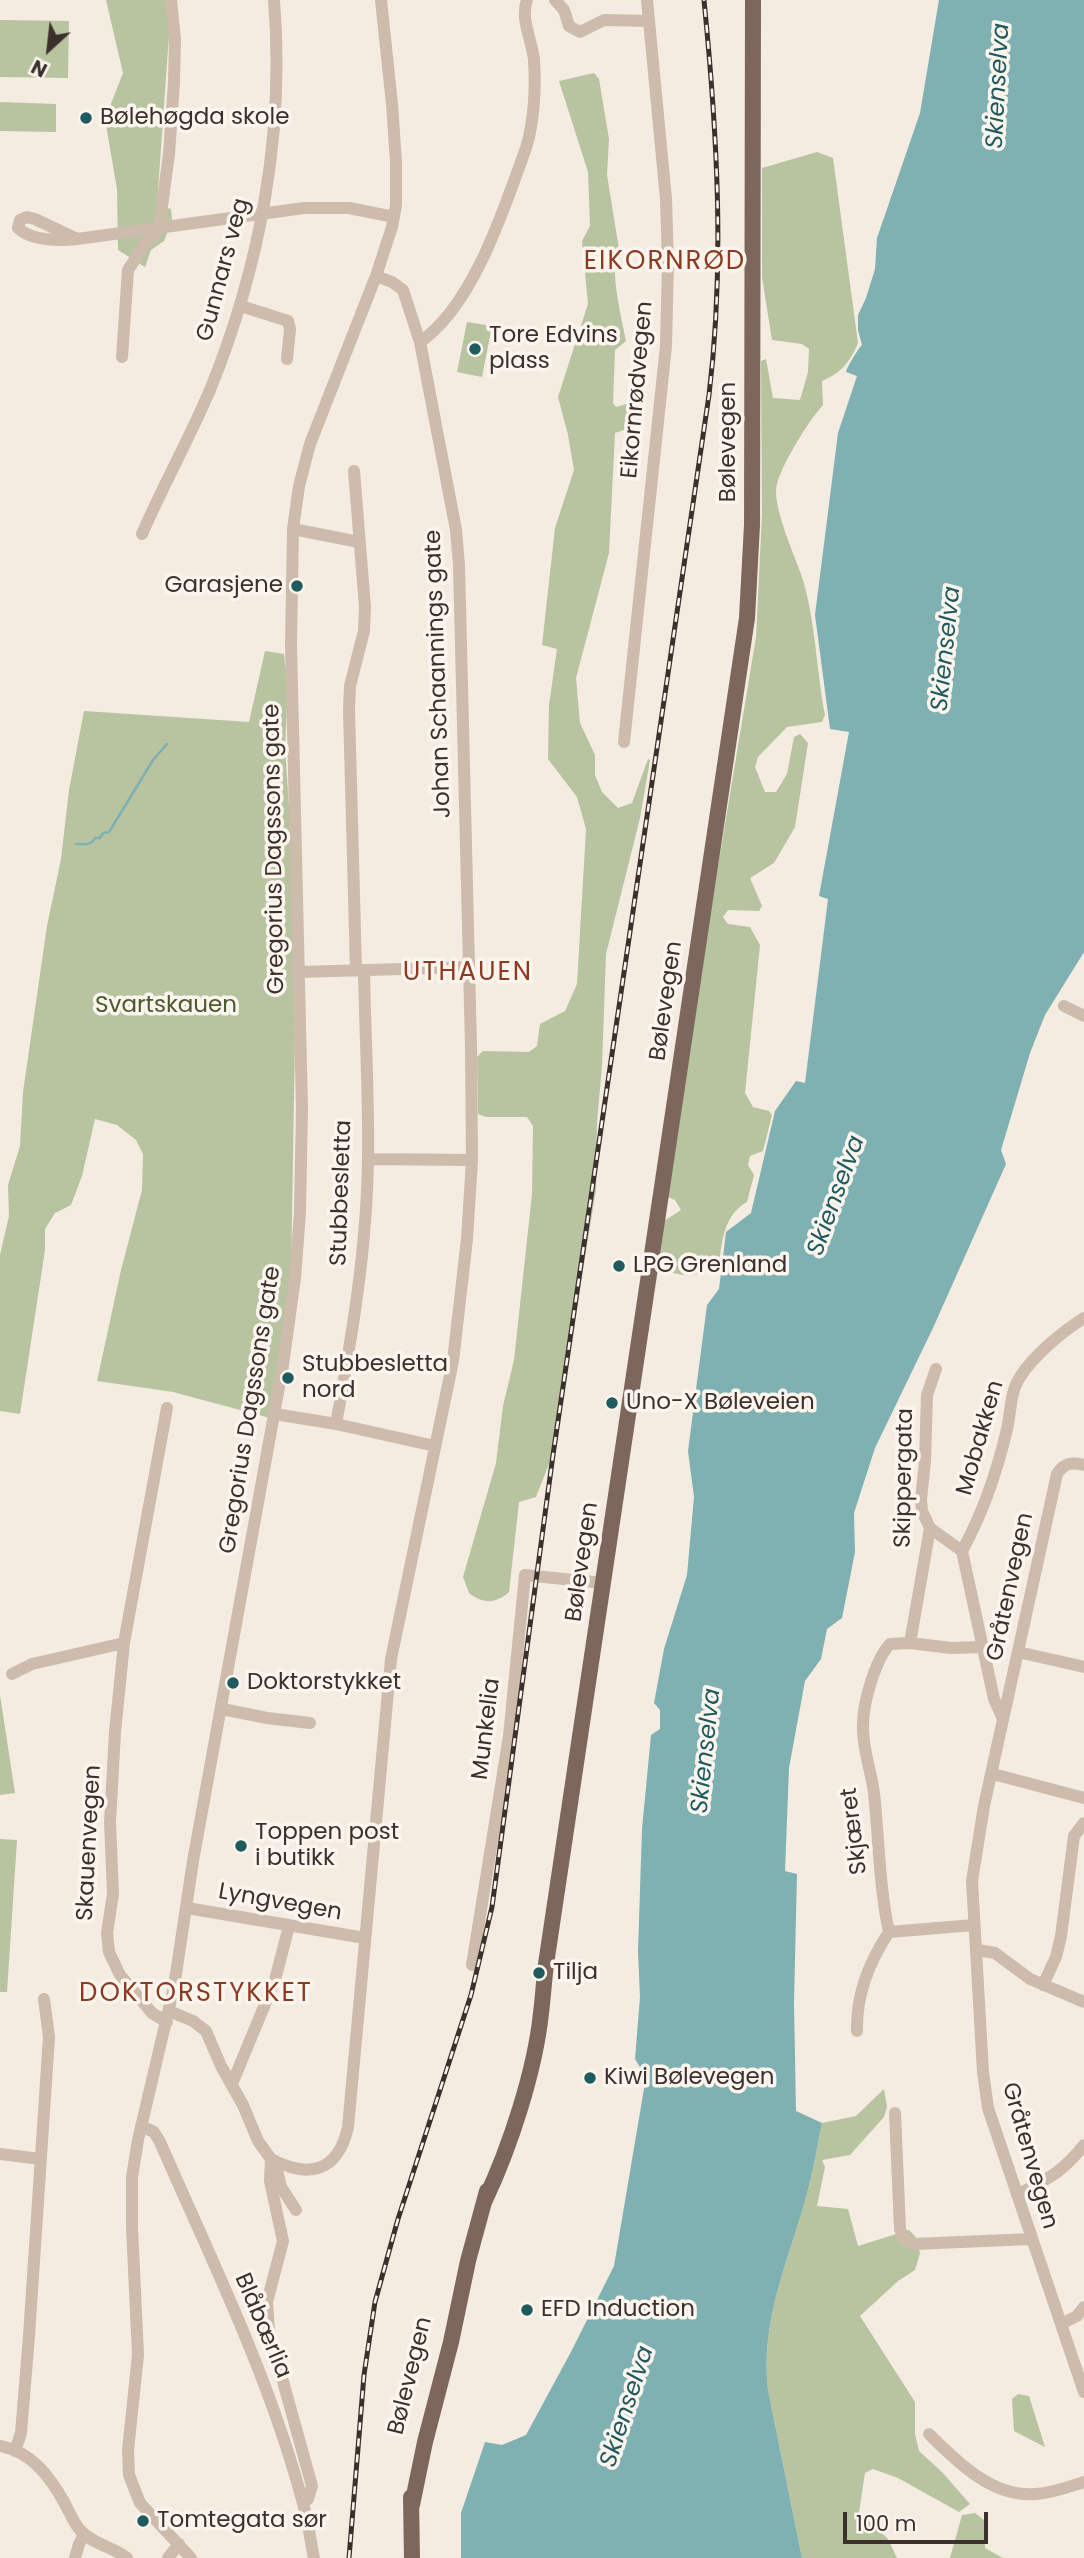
<!DOCTYPE html>
<html>
<head>
<meta charset="utf-8">
<style>
	body { margin:0 }
	#map { position:relative; width:1084px; height:2558px; overflow:hidden; background:#f4ebe1; font-family:Poppins,sans-serif }
	canvas { display:block }
	.north { position:absolute; left:14px; top:14px; width:70px; height:70px; -webkit-text-stroke:5px #fbf5ee; paint-order:stroke; rotate:207deg; font-size:19px; font-weight:700; line-height:28px; text-align:center; color:#3b302b }
	.north::after { content:''; display:block; margin:auto; width:24px; height:32px; background:#3b302b; clip-path:polygon(50% 0,100% 100%,50% 72%,0 100%) }
	.scale { position:absolute; left:843px; top:2512px; width:145px; height:32px; box-sizing:border-box; border:4px solid #3b302b; border-top:0; padding-left:9px; font-size:21px; line-height:24px; white-space:nowrap; color:#3b302b; -webkit-text-stroke:5px #fbf5ee; paint-order:stroke }
</style>
</head>
<body>
<div id="map">
<canvas width="1084" height="2558"></canvas>
<div class="north">N</div>
<div class="scale">100 m</div>
</div>
<script>
const ctx = document.querySelector('canvas').getContext('2d');
ctx.lineJoin = 'round';
function fillPath(path, color) { ctx.fillStyle = color; ctx.fill(path, 'evenodd'); }
function stroke(path, color, width, dash) { ctx.strokeStyle = color; ctx.lineWidth = width; ctx.lineCap = dash ? 'butt' : 'round'; ctx.setLineDash(dash || []); ctx.stroke(path); }
function label(font, color, halo, rows, align = 'center') {
  ctx.font = font + ' Poppins,sans-serif'; ctx.lineWidth = 7; ctx.setLineDash([]); ctx.textBaseline = 'middle'; ctx.strokeStyle = halo; ctx.fillStyle = color; for (const [text, x, y, turn = 0] of rows) {
    ctx.save(); ctx.translate(x, y); ctx.rotate((+turn || 0) * Math.PI / 180); ctx.textAlign = isNaN(turn) ? turn : align; if (halo) ctx.strokeText(text, 0, 0); ctx.fillText(text, 0, 0); ctx.restore();
  }
}
const green = new Path2D(`
	M106 0H166L171 7 157 205 171 209 172 220 164 241 151 250 145 267 118 250 117 189 105 119 123 73Z
	M0 20 69 21 68 78 0 77Z
	M594 73 599 79 609 139 607 175 619 249C608 266 622 320 626 341L615 350 613 403 616 407 630 403 636 410 633 427 615 433 609 553 576 678 580 723 595 755V775L602 792 618 808 632 803 648 759 650 760 640 818 606 954 602 1066 597 1122 596 1190 553 1454 536 1497 519 1502 509 1592C496 1604 483 1604 469 1593L463 1577 496 1463 503 1406 514 1360 532 1194 533 1126 527 1117H486L478 1114 477 1057 483 1051 529 1052 537 1046 540 1024 565 1011 577 984 586 829 577 797 548 759 549 705 557 649 542 645 555 528 574 470 568 435 558 397 588 304 582 241 590 226 588 172 559 81Z
	M0 102 56 104V132L0 131Z
	M817 152 833 158 858 343C851 361 840 374 822 381L823 405C809 420 782 464 777 484 771 504 795 556 802 577 816 622 816 669 825 715L822 722 787 727 758 757 755 767 765 792H776L787 774 794 737 800 734 808 743 795 827 774 863 750 878 762 906 759 911 728 910 723 917 728 924 750 927 760 945 745 1093 753 1107 769 1111 772 1115 763 1151 750 1156 748 1165 754 1175 747 1202C724 1215 722 1240 719 1265 696 1277 686 1279 661 1268L660 1256 664 1221 681 1210 675 1200 666 1196 687 1054 756 637 762 514 761 361 766 359 773 398 800 400 808 372 809 349 802 344 772 340 762 277V168Z
	M467 322 492 326 482 377 457 372Z
	M265 651 284 654 288 688 285 747 290 821 295 1038 291 1277 270 1418 173 1392 97 1381 121 1270 142 1190 143 1154 136 1140 117 1125 95 1119 82 1176 71 1205 55 1213 45 1229V1250L20 1414 0 1411V1255L9 1216 8 1185 20 1146 23 1092 47 926 61 859 69 790 84 711 249 722Z
	M0 1695 15 1793 0 1795Z
	M0 1839 17 1840 7 1992H0Z
	M884 2089 887 2107 884 2117 850 2155 822 2160 825 2167 817 2206 848 2209 858 2246 909 2230 916 2237 920 2253 915 2270 898 2281 860 2316 915 2402V2434L919 2451 942 2472 970 2504 959 2512 898 2478 873 2469 865 2473 859 2512 888 2539 897 2558H802L768 2390C760 2321 788 2262 806 2197 813 2173 817 2147 822 2123L856 2116Z
	M1018 2394 1029 2396 1045 2447 1014 2431 1012 2399Z
	M975 2513 984 2520 985 2548 1003 2558H950L962 2515Z`);
const water = new Path2D(`
	M939 0H1084V952L1045 1015 1030 1053 1001 1150 1006 1164 933 1328 875 1448 854 1513 855 1552 842 1618 827 1629 821 1659 805 1681 789 1768 785 1871 797 1874 794 2003 796 2111 822 2123C817 2147 813 2173 806 2197 788 2262 760 2321 768 2390L802 2558H461V2513L485 2442 502 2445 526 2435 572 2350 614 2266 646 2077 635 2059 640 1997 638 1951 642 1829 651 1735 660 1729V1710L654 1703 664 1649 687 1575 694 1497 688 1451 707 1305 719 1289 726 1232 751 1213 775 1111 796 1081 805 1083 828 899 819 896 849 732 830 729 815 615 838 433 857 376 846 372C847 367 858 349 862 345L858 330V315L866 298 875 269 877 238 920 113Z`);
const stream = new Path2D(`
	M76 844C84 844 91 846 95 838H100L103 833 109 832 153 760 167 744`);
const minor = new Path2D(`
	M555 0 564 10 569 26 580 32 604 20 649 21
	M77 239C60 241 31 241 18 228L20 220 27 217 35 219 77 239 304 208H349L394 217
	M241 306 288 321 290 329 287 359
	M420 342C474 305 504 208 526 148 534 122 536 88 534 60 532 40 520 19 527 0
	M122 357 128 270 147 241 159 229 169 154 174 82 175 39 171 0
	M354 471 365 607 364 631 350 686 349 710 356 970
	M293 529 359 542
	M142 534C163 486 189 439 210 390 260 267 285 133 274 0
	M624 742 666 346 668 263 666 199 647 0
	M299 972 469 967
	M1064 1006 1084 1016
	M368 1159 472 1160
	M167 1408 124 1643 115 1732 110 1822 113 1894 107 1933 109 1952 120 1975 152 2013 167 2022
	M275 1414 336 1424 435 1446
	M336 1424C352 1336 367 1248 368 1158 369 1096 365 1033 364 970
	M1084 1465C1071 1462 1064 1463 1057 1474L984 1806 972 1881 983 2072 988 2108 1084 2392
	M930 1528 962 1551 994 1699 1003 1719
	M962 1551C983 1513 997 1472 1007 1429 1011 1412 1010 1392 1020 1377 1033 1356 1063 1331 1084 1318
	M910 1643 930 1528 922 1511 921 1500 925 1461 927 1395 936 1369
	M1018 1652 1084 1667
	M12 1674 32 1664 124 1643
	M222 1709 267 1718 310 1723
	M993 1774 1084 1798
	M187 1908 365 1938
	M889 1932 974 1925
	M978 1950 995 1953 1030 1979 1084 2002
	M472 1965 509 1736 525 1575 603 1583
	M1043 1985 1056 1957 1061 1936 1074 1836 1084 1823
	M169 2011 193 2021 206 2031 221 2066 243 2105 258 2141 271 2159 270 2181 283 2241 267 2302 269 2331 312 2486 308 2499 303 2503
	M857 2031C856 1994 869 1962 889 1932 879 1886 879 1839 874 1793 871 1770 862 1748 863 1725 863 1703 875 1660 890 1644L910 1643 951 1648 982 1647
	M232 2084 275 1980 289 1926
	M895 2113 900 2229 905 2240 914 2244 1031 2239
	M141 2126 154 2132 160 2142C211 2259 269 2376 302 2500 308 2519 310 2539 314 2558
	M0 2154 40 2159
	M271 2159C309 2179 338 2172 348 2127L391 1659 453 1361 467 1239 472 1160 471 1046 459 565 456 530 420 342 403 290 392 282 376 276
	M277 2170 281 2187 296 2210
	M1017 2195C1047 2179 1062 2173 1084 2145
	M1061 2324 1077 2316 1084 2307
	M929 2434C957 2462 993 2498 1036 2494 1053 2493 1068 2487 1084 2482
	M0 2446C31 2452 49 2475 64 2502 69 2511 73 2522 80 2530 92 2544 113 2547 127 2558
	M15 2451 21 2433 29 2336 49 2037 44 1999
	M75 2558 79 2544 84 2535
	M168 2558 179 2544
	M191 2558 140 2503 129 2475 128 2450 138 2355 132 2227V2177L138 2140 174 1987 193 1861 283 1365 295 1278 300 1212 302 1108 291 644 293 529 299 486 310 444 376 276 392 227 396 205V162L392 104 381 0`);
const major = new Path2D(`
	M485 2200C510 2147 535 2071 541 2013 543 1997 544 1980 546 1964L747 618 752 525 753 0
	M411 2497 412 2558
	M412 2505 425 2442 451 2342 468 2261 487 2191`);
const rail = new Path2D(`
	M349 2558 364 2375 375 2302 398 2219 471 1995 492 1907 553 1455 709 395C725 263 717 131 704 0`);
const markers = [
	[86,118,7,"#1f5a5e"],
	[475,349,7,"#1f5a5e"],
	[297,586,7,"#1f5a5e"],
	[619,1266,7,"#1f5a5e"],
	[288,1378,7,"#1f5a5e"],
	[612,1403,7,"#1f5a5e"],
	[233,1683,7,"#1f5a5e"],
	[241,1846,7,"#1f5a5e"],
	[539,1973,7,"#1f5a5e"],
	[590,2078,7,"#1f5a5e"],
	[527,2310,7,"#1f5a5e"],
	[143,2521,7,"#1f5a5e"]
];
const poiNames = [
	["Bølehøgda skole",100,118],
	["Tore Edvins",489,336],
	["plass",489,362],
	["Garasjene",283,586,"right"],
	["LPG Grenland",633,1266],
	["Stubbesletta",302,1365],
	["nord",302,1391],
	["Uno-X Bøleveien",626,1403],
	["Doktorstykket",247,1683],
	["Toppen post",255,1833],
	["i butikk",255,1859],
	["Tilja",553,1973],
	["Kiwi Bølevegen",604,2078],
	["EFD Induction",541,2310],
	["Tomtegata sør",157,2521]
];
const streetNames = [
	["Gunnars veg",224,270,-75],
	["Eikornrødvegen",638,390,-85],
	["Bølevegen",729,442,-90],
	["Johan Schaannings gate",439,674,-92],
	["Gregorius Dagssons gate",275,849,-91],
	["Bølevegen",667,1001,-82],
	["Stubbesletta",342,1193,-88],
	["Gregorius Dagssons gate",251,1410,-81],
	["Mobakken",981,1438,-74],
	["Skippergata",905,1478,-89],
	["Bølevegen",583,1562,-82],
	["Gråtenvegen",1011,1587,-78],
	["Munkelia",487,1729,-83],
	["Skjæret",855,1831,-97],
	["Skauenvegen",90,1843,-87],
	["Lyngvegen",280,1903,10],
	["Gråtenvegen",1029,2156,74],
	["Blåbærlia",262,2326,67],
	["Bølevegen",411,2376,-76]
];
const parkNames = [
	["Svartskauen",166,1006]
];
const waterNames = [
	["Skienselva",999,86,-87],
	["Skienselva",947,649,-84],
	["Skienselva",837,1196,-70],
	["Skienselva",707,1751,-84],
	["Skienselva",628,2407,-72]
];
const quarterNames = [
	["EIKORNRØD",665,262],
	["UTHAUEN",468,973],
	["DOKTORSTYKKET",196,1994]
];
fillPath(green, '#b8c4a0');
fillPath(water, '#7fb0b2');
stroke(stream, '#7fb0b2', 2.5);
stroke(minor, '#cdbbac', 12);
stroke(major, '#7d675c', 16);
stroke(rail, '#3b302b', 5);
stroke(rail, '#fbf5ee', 2.5, [8]);
for (const [x, y, r, color] of markers) { const dot = new Path2D(); dot.arc(x, y, r, 0, 2 * Math.PI); ctx.fillStyle = color; ctx.fill(dot); stroke(dot, '#fbf5ee', 2.5); }
label('23px', '#3b302b', '#fbf5ee', poiNames, 'left');
label('23px', '#3b302b', '#fbf5ee', streetNames);
label('23px', '#4a5a2e', '#fbf5ee', parkNames);
label('italic 24px', '#1f5a5e', '#fbf5ee', waterNames);
ctx.letterSpacing = '2px';
label('26px', '#8c3b22', '#fbf5ee', quarterNames);
ctx.letterSpacing = '0px';
</script>
</body>
</html>
